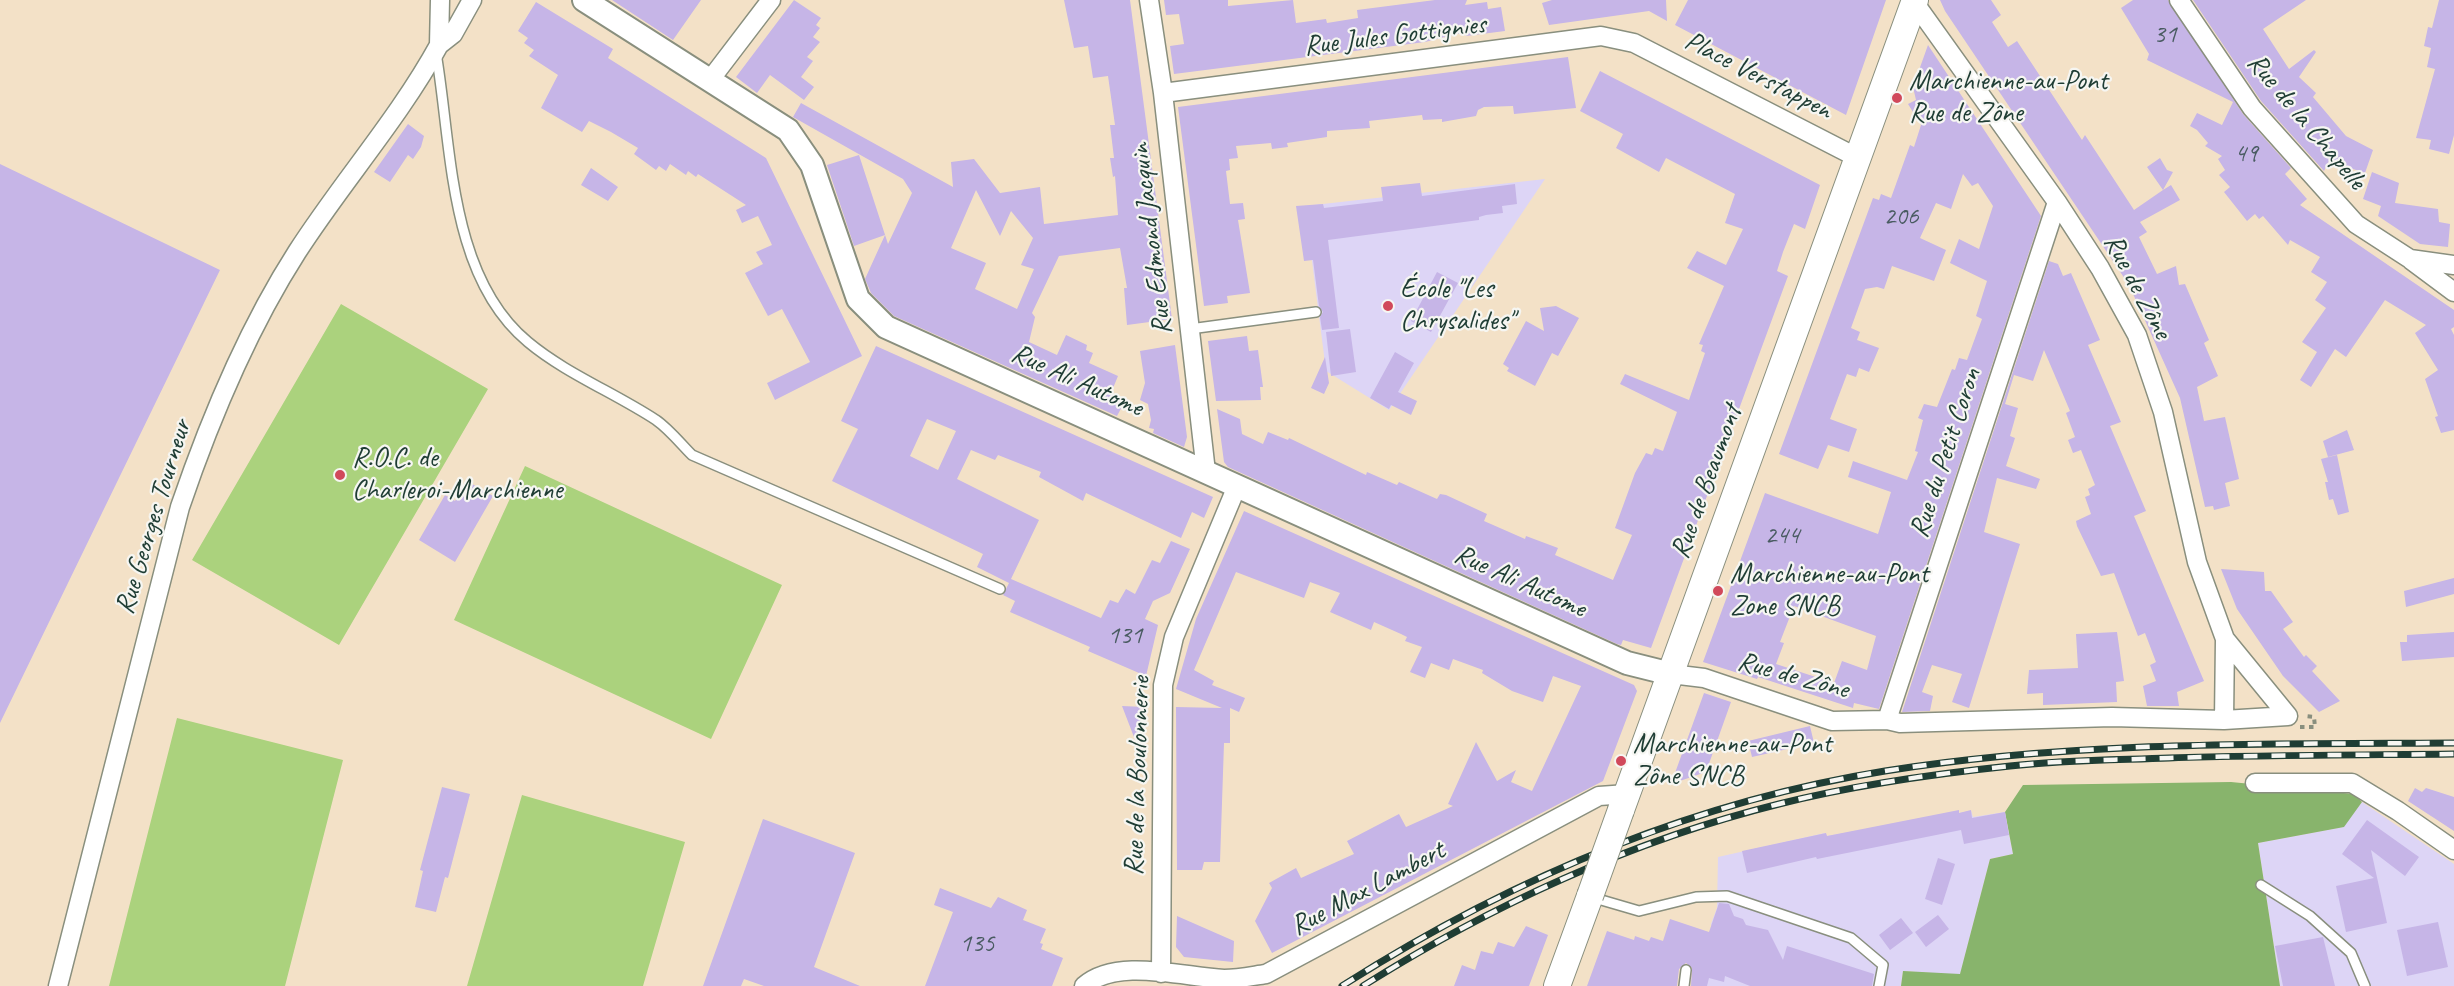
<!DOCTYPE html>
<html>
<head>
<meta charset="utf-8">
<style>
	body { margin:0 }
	canvas { display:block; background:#f3e1c7 }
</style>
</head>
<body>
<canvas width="2454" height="986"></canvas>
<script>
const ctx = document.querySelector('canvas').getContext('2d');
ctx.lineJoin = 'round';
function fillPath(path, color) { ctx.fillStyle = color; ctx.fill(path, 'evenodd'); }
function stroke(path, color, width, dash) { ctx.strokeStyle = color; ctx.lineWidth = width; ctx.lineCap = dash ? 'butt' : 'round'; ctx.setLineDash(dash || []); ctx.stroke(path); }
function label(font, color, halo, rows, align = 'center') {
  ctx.font = font + ' Caveat,sans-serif'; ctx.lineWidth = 4.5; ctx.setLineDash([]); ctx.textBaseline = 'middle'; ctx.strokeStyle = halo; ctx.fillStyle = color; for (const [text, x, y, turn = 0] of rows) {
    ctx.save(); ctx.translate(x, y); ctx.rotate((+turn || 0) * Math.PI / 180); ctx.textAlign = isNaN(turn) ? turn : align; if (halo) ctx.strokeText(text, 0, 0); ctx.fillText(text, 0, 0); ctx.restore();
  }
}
const built = new Path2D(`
	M1545 179 1389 410 1326 371 1305 206Z
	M2362 802 2454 864V986H2280L2258 843 2343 827Z
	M1971 811 1973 817 2005 812 2013 854 1990 859 1960 975 1903 971 1901 986H1692L1713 928 1711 924 1717 908 1718 857 1825 833 1827 836Z`);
const green = new Path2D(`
	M341 304 488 389 339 645 192 560Z
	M525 466 782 585 711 739 454 620Z
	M177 718 343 760 285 986H109Z
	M522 795 685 842 643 986H467Z`);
const forest = new Path2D(`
	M2231 782 2354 794 2362 802 2344 827 2258 843 2280 986H1901L1903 971 1960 974 1990 859 2013 854 2005 812 2023 785Z`);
const building = new Path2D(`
	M612 0H701L673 40Z
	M794 0 821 18 816 25 820 28 813 37 820 42 807 57 813 61 801 77 814 87 804 100 770 75 757 93 736 77Z
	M1064 0H1130L1172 319 1127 325 1124 288H1127L1120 248 1059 256 1032 313 1035 317 1029 342 1057 355 1066 335 1087 345 1086 350 1093 353 1089 363 1118 376 1111 393 1126 399 1117 416 894 316 871 293 865 279 885 235 854 246 827 165 859 155 888 244 912 193 903 179 793 117 801 103 953 187 951 162 974 159 1000 193 1040 187 1044 224 1118 215 1115 176 1113 177 1110 158H1114L1110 125H1115L1108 76 1093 78 1088 46 1074 48ZM976 190 1000 236 1011 211 1033 238 1021 265 1034 269 1017 309 975 289 986 263 951 248Z
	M1164 0H1228V6L1293 0 1296 23 1326 19 1327 23 1358 18 1357 10 1435 0H1467L1465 5 1487 2 1488 9 1501 7 1505 31 1466 36 1465 32 1425 42 1174 74 1170 46 1184 44 1179 14 1166 15Z
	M1552 0H1666L1667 21 1649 11 1549 25 1542 3Z
	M1688 0H1886L1846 115 1675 25Z
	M1940 0H1991L2001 15 1992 22 2008 47 2017 41 2082 140 2085 135 2134 210 2163 190 2147 167 2160 158 2167 170 2173 172 2163 190 2171 185 2180 200 2140 222 2147 232 2139 237 2157 274 2176 266 2179 285 2185 284 2209 340 2204 343 2218 376 2197 387 2204 421 2225 417 2239 479 2225 483 2230 506 2214 510 2213 506 2205 507 2180 398 2129 285 1945 11Z
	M2133 0H2168L2243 114 2291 168 2285 174 2307 199 2300 205 2454 310V327L2451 329 2454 335V430L2441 433 2435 417 2438 416 2425 379 2438 370 2415 333 2426 325 2385 300 2346 357 2335 349 2311 387 2300 380 2317 352 2302 342 2326 308 2315 300 2327 282 2311 272 2320 257 2290 240 2288 245 2263 216 2259 219 2255 214 2247 221 2224 192 2230 187 2219 175 2225 170 2218 159 2222 156 2205 146 2208 143 2197 130 2190 126 2197 113 2222 125 2233 102 2147 60 2149 54 2121 8Z
	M2193 0H2306L2263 29 2289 69 2314 50 2316 52 2299 77 2316 93 2313 97 2346 136 2373 150 2365 173 2329 161 2324 171 2261 101Z
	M2439 0H2454V135L2449 154 2429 149 2431 140 2416 138 2435 69 2427 67 2431 48 2424 46 2428 27 2432 28Z
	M536 2 613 49 608 58 766 158 862 356 775 400 767 383 810 362 782 309 768 316 745 273 763 264 756 252 772 245 758 216 742 223 736 210 746 205 698 174 696 177 688 171 686 175 670 164 666 171 659 166 656 170 634 154 638 148 611 132 589 121 582 132 541 108 558 75 529 56 534 50 524 43 528 38 518 31Z
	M1928 45 2041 216 1879 709 1854 703 1853 708 1758 677 1757 679 1703 662 1765 493 1878 534 1891 492 1848 477 1853 461 1907 480 1918 452 1915 451 1923 420 1918 418 1924 404 1937 407 1952 369 1955 370 1959 358 1967 360 1982 319 1976 316 1987 281 1950 263 1959 239 1979 249 1993 206 1978 183 1972 186 1963 174 1951 209 1936 203 1920 238 1946 250 1934 281 1892 266 1884 289 1877 287 1865 289 1851 328 1860 332 1857 340 1879 348 1869 372 1859 368 1856 377 1847 374 1830 419 1857 429 1849 452 1828 445 1818 469 1779 454 1873 198 1879 200 1881 194 1891 198 1910 145 1914 147 1921 125 1908 104 1916 100 1913 87ZM1794 606 1876 636 1867 670 1842 661 1834 683 1776 664 1784 643 1780 642Z
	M1568 57 1576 108 1514 114 1513 106 1484 107 1478 110 1476 116 1442 122V119L1423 120 1422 115 1369 121 1370 128 1327 131V137L1287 143 1288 147 1272 149 1271 143 1236 146 1238 158 1229 159 1230 170 1226 171 1230 204 1243 203 1245 219 1238 220 1250 293 1227 296 1228 303 1204 306 1178 107Z
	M1600 71 1820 185 1805 229 1794 224 1783 252 1777 271 1788 276 1651 648 1623 640 1621 645 1617 644 1228 467 1224 462 1217 409 1240 419 1242 434 1263 444 1268 432 1288 440 1289 438 1366 475 1367 472 1397 485 1399 482 1437 499 1440 494 1446 495 1487 514 1484 521 1525 539 1526 536 1558 548 1555 555 1613 580 1632 535 1615 528 1635 473 1646 453 1652 455 1655 448 1663 451 1677 412 1620 384 1625 374 1689 400 1705 353 1701 351 1703 345 1699 344 1724 286 1687 268 1697 251 1726 265 1743 229 1725 223 1735 194 1666 158 1659 172 1616 148 1623 134 1580 111Z
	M408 124 424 136 421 147 413 159 408 155 390 182 374 172Z
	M0 164 220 270 0 723Z
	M591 168 618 187 608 201 581 185Z
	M2372 172 2399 183 2395 203 2438 209 2439 222 2450 224 2448 247 2420 244 2378 216 2381 206 2363 199Z
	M1420 183 1422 196 1515 184 1517 204 1502 206 1503 213 1486 215 1479 217V220L1328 240 1339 328 1322 330 1320 317 1323 312 1319 306 1313 260 1304 261 1296 206 1323 204 1324 208 1383 201 1381 187Z
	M2049 261 2058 264 2063 276 2071 273 2100 340 2088 345 2121 422 2110 426 2146 511 2134 516 2204 681 2177 692 2179 706H2147L2143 686 2156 681 2150 665 2156 662 2145 633 2138 636 2114 573 2101 576 2077 526 2076 521 2091 514 2085 497 2090 495 2088 489 2095 485 2081 450 2073 453 2068 440 2075 437 2066 413 2070 411 2044 350 2033 381 2014 375 2005 404 2018 408 2010 436 2015 438 2006 466 2040 479 2036 489 1997 478 1984 532 2020 544 1969 708 1952 702 1962 674 1932 665 1922 692 1933 696 1930 711 1902 712Z
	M1437 272 1458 283 1431 332 1411 321Z
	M1556 306 1579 318 1558 356 1552 353 1535 386 1507 371 1509 368 1503 364 1526 321 1544 331 1540 308Z
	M1350 329 1356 372 1331 376 1326 332Z
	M1247 336 1249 351 1258 350 1263 387H1260L1261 400 1216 401 1208 341Z
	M1175 345 1187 437 1184 447 1153 433 1154 429 1149 428 1151 420 1148 404 1140 400 1145 383 1140 351Z
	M876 346 1213 497 1204 518 1192 512 1181 538 1086 493 1083 501 1039 477 1041 472 998 455 995 460 971 450 957 479 1039 520 1011 579 1101 618 1110 600 1118 603 1126 589 1135 594 1152 560 1160 563 1171 541 1190 549 1170 593 1153 601 1145 619 1158 625 1146 676 1088 651 1090 647 1010 612 1015 601 1003 595 1009 583 977 567 983 554 832 481 858 429 841 421ZM927 419 956 431 938 470 910 456Z
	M1395 352 1414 363 1398 392 1417 401 1411 415 1391 405 1389 409 1370 398Z
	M1325 357 1329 383 1324 394 1311 388Z
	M2347 430 2354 450 2328 457 2323 441Z
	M2337 455 2349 512 2338 515 2333 499 2329 500 2325 482H2328L2321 459Z
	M467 481 493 496 455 562 419 540 445 495 455 501Z
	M1244 511 1634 685 1637 691 1603 781 1272 953 1255 921 1272 888 1269 883 1296 868 1301 878 1354 854 1347 841 1399 814 1406 827 1453 806 1448 804 1476 742 1497 781 1516 770 1511 782 1532 791 1581 686 1553 676 1543 702 1512 691 1482 673 1483 670 1453 659 1449 670 1431 663 1425 678 1410 672 1422 647 1405 641 1407 637 1401 634 1374 622 1371 630 1330 612 1340 593 1310 582 1304 598 1236 572 1194 670 1214 681 1212 685 1245 698 1239 712 1230 708V743H1224L1220 862H1204L1202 870H1177L1176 707 1222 708 1176 689 1196 619Z
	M2221 569 2264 572 2265 591H2271L2293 622 2283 629 2304 657 2306 655 2317 666 2312 671 2340 701 2319 712 2283 676 2237 609Z
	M2454 578V594L2406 607 2404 591Z
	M2117 632 2124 681 2116 682 2117 702 2043 705V693L2027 694 2029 670 2078 668 2076 634Z
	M2454 632V657L2402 661 2400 642H2407V635Z
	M1704 693 1731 702 1706 772 1671 784Z
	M1122 706 1145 707V762L1144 763Z
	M1810 726 1814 743 1752 757 1748 741Z
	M442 787 470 794 448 878 445 877 436 912 415 907 423 871 420 870Z
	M2415 788 2422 792 2426 788 2454 797V831L2408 801Z
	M1959 810V813L1971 810 1972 818 2005 812 2009 835 1964 844 1961 830 1817 859 1816 857 1747 873 1742 851 1826 833 1827 836Z
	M763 819 855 853 814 967 860 986H764L744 979 741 986H703Z
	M2367 820 2419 857 2405 876 2371 850 2387 923 2346 932 2336 886 2374 878 2342 854Z
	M1938 858 1955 864 1942 905 1925 899Z
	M940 888 991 908 998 897 1027 910 1023 920 1046 929 1040 943 1043 944 1041 949 1063 958 1052 986H925L953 912 934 905Z
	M1719 903 1729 904 1734 916 1743 919 1746 925 1768 930 1783 960 1787 946 1874 974 1872 986H1750L1725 976 1724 982 1709 978 1707 986H1691L1692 968 1686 963 1679 969 1677 986H1587L1607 931 1634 940 1635 936 1649 941 1651 937 1663 941 1670 919 1709 932Z
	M1938 915 1949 929 1926 947 1915 932Z
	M1177 916 1234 941 1233 962 1184 957 1176 947Z
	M1901 918 1913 933 1890 950 1879 935Z
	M2438 922 2448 967 2407 976 2397 930Z
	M1526 926 1548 935 1529 986H1454L1462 965 1475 970 1481 951 1493 954 1498 942 1514 947Z
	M2323 937 2335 986H2283L2275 946Z`);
const path = new Path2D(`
	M2300 727H2315L2314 717 2304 716`);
const service = new Path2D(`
	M436 53C452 145 448 276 528 342 565 373 615 393 656 420 669 429 681 444 692 455L1000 589
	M1190 329 1316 312
	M2261 885 2310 916 2351 953 2365 986
	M1591 897 1639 911 1696 897 1727 896 1851 938 1883 965 1879 986
	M1684 986 1686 970`);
const minor = new Path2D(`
	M1149 0 1163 93 1206 472
	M2179 0 2252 108 2356 224 2410 259 2454 265
	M1914 2 2057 202 2100 268 2137 335 2163 412 2197 562 2225 639 2288 716
	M439 45 440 0
	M710 80 771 0
	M1163 93 1601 36 1634 43 1858 158
	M2411 260 2454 292
	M1671 674 1704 678 1832 721 1887 720 1900 723 2112 717 2224 720 2288 716
	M1887 720 2057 202
	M2224 720 2225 639
	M2255 783H2352L2398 811 2454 850
	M1161 973 1163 685 1174 637 1237 486
	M58 986 180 507C210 419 247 330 297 252 342 182 399 118 439 45L453 34 472 0
	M1084 986C1117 957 1183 977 1224 979 1238 979 1252 976 1266 974L1599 796 1627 794`);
const tertiary = new Path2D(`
	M584 0 788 130 812 165 858 299 886 327 1627 663 1671 674`);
const secondary = new Path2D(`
	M1621 810 1915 0
	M1557 986 1590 896`);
const rail = new Path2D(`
	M1342 986C1507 881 1691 802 1885 771 2073 741 2264 744 2454 743
	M1363 986C1490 906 1633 840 1779 804 1854 785 1933 774 2010 766 2062 760 2116 760 2169 758 2264 755 2359 755 2454 754`);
const secondaryBridge = new Path2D(`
	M1590 896 1621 810`);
const markers = [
	[1897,98,6,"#d1495b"],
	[1388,306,6,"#d1495b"],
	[340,475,6,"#d1495b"],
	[1718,591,6,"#d1495b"],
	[1621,761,6,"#d1495b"]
];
const numberNames = [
	["31",2165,35],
	["49",2246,154],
	["206",1901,217],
	["244",1782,536],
	["131",1125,636],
	["135",977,944]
];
const streetNames = [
	["Rue Jules Gottignies",1395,36,-7],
	["Place Verstappen",1758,76,27],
	["Rue de la Chapelle",2306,122,50],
	["Rue Edmond Jacquin",1152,239,-97],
	["Rue de Zône",2137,287,62],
	["Rue Ali Autome",1077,381,24],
	["Rue du Petit Coron",1946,453,-72],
	["Rue de Beaumont",1707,482,-70],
	["Rue Georges Tourneur",154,517,-73],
	["Rue Ali Autome",1520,582,24],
	["Rue de Zône",1793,676,15],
	["Rue de la Boulonnerie",1138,776,-88],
	["Rue Max Lambert",1368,889,-28]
];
const poiNames = [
	["Marchienne-au-Pont",1909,82],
	["Rue de Zône",1909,114],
	["École \"Les",1400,290],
	["Chrysalides\"",1400,322],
	["R.O.C. de",352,459],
	["Charleroi-Marchienne",352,491],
	["Marchienne-au-Pont",1730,575],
	["Zone SNCB",1730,607],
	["Marchienne-au-Pont",1633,745],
	["Zône SNCB",1633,777]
];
fillPath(built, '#ddd5f6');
fillPath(green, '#abd27d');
fillPath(forest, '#88b46c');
fillPath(building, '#c6b5e7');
stroke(service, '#898f7e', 12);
stroke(minor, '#898f7e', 21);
stroke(tertiary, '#898f7e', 26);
stroke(secondary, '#898f7e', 28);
stroke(path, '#898f7e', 4, [4.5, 4.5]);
stroke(service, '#fff', 9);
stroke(minor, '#fff', 18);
stroke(tertiary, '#fff', 22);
stroke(secondary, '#fff', 26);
stroke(rail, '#1f3d34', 7);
stroke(rail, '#f6f6f2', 4.5, [14]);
stroke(secondaryBridge, '#898f7e', 28, []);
stroke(secondaryBridge, '#fff', 26);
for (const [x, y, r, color] of markers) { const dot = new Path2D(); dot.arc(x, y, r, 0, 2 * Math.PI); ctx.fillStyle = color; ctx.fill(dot); stroke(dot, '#f6f6f2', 2); }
label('26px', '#495b61', null, numberNames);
label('28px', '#1f3d34', '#f6f6f2', streetNames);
label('28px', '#1f3d34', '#f6f6f2', poiNames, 'left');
</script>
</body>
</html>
